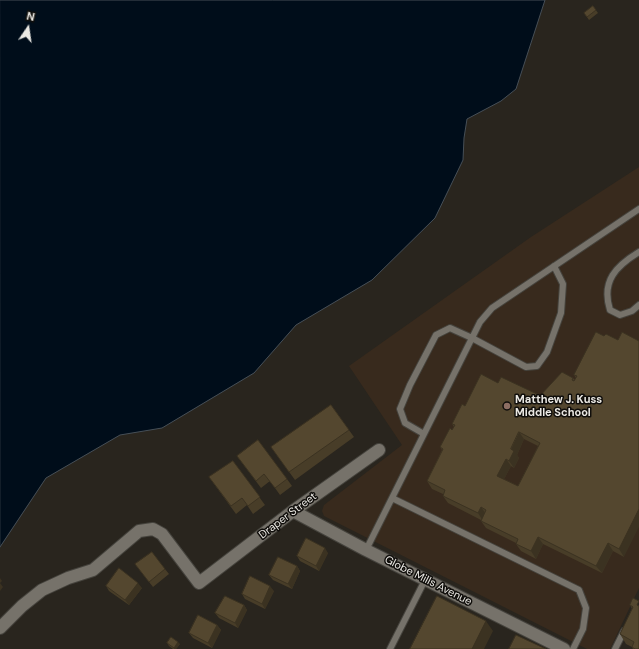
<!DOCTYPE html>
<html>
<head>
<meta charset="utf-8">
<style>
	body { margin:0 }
	#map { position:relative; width:639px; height:649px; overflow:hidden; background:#29251e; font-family:"DM Sans",sans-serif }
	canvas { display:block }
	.north { position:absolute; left:8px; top:8px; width:40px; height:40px; -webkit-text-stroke:3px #100e0b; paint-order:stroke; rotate:13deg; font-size:11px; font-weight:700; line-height:16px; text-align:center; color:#ebe9e4 }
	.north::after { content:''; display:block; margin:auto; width:14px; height:18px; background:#ebe9e4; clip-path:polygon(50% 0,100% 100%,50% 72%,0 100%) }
</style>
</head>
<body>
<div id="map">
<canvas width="639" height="649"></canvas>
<div class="north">N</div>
</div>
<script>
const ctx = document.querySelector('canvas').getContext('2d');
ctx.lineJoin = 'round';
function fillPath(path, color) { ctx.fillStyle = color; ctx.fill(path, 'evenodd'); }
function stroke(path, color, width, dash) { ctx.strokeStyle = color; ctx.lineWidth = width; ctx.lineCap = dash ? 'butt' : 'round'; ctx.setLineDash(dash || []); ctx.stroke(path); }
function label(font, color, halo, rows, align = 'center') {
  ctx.font = font + ' "DM Sans",sans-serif'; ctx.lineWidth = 3; ctx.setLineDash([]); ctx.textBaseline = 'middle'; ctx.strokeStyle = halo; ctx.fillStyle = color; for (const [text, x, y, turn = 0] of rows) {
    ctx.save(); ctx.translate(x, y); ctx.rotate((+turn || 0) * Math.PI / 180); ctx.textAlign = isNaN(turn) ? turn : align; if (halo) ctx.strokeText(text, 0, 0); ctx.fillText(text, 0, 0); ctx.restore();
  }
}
const education = new Path2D(`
	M639 167V588L610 649H587L324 516 322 511 324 505 402 445 349 366 531 237Z`);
const water = new Path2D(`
	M0 0H545L516 89 501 101 467 119 464 138 463 160 435 218 372 280 296 325 254 373 162 428 120 435 46 478 0 547Z`);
const lane = new Path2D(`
	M639 252C616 266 601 281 610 310L620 315 632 311 639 305
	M424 434 405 423 400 409 410 385 436 335 450 328 472 338 526 367 537 366 547 352 561 313 563 284 554 266
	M392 498 579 590 586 608 583 629 573 649
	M366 550 480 322 492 308 639 209
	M390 649 425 580
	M615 649 624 631`);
const street = new Path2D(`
	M293 511 366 550 564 649
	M0 628 22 606 42 590 68 578 93 570 139 531 153 529 162 534 199 583 293 511 379 450`);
const wall = new Path2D(`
	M593 6 598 13 589 20 584 13Z
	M596 332 624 557 613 551 602 573 543 544 536 559 521 551 516 544V543L486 528 481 521V520L448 503 443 496V494L432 489 427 481 442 450 440 447 454 427 452 424 465 406 498 383 537 394 539 397 573 378 575 380 576 378 574 375ZM524 439 538 446 518 486 504 479 511 466 514 468 519 458 517 455Z
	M331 405 354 437 295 480 271 447Z
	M237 456 287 479 292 486 280 495 270 481 261 488Z
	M233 461 265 505 253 514 247 505 236 514 209 477Z
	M328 553 319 571 300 561 297 556Z
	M135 564 165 569 169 574 153 587Z
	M297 566 300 571 292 589 273 580 269 575Z
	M106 586 142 588 129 605 109 591Z
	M274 591 265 609 245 599 242 594Z
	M633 598 639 649H633L632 647 626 644 620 634 632 609 630 605Z
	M244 605 247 610 238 628 219 618 215 613Z
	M217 625 221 630 212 648 193 638 189 633Z
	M167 643 180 644 176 649H173L169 646Z`);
const shadedWall = new Path2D(`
	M537 394 542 402 540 399 538 398 541 403 534 400Z
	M519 432 524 439 517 455 519 458 514 468 509 461 511 449Z
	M506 459 511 466 502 483 497 476Z
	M481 507 486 514 483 521 478 513Z
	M639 509V527L624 557 619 549Z
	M538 537 543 544 536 559 531 551Z
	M608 543 613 551 602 573 596 566Z
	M325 548 328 553 319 571 316 566Z
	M297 566 300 571 292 589 288 584Z
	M0 578 2 581 0 583 3 587 0 591Z
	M138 583 142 588 129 605 125 600Z
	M270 586 274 591 265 609 262 604Z
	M244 605 247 610 238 628 235 623Z
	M486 621 493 631 484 649H472Z
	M217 625 221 630 212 648 208 643Z
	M178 642 180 644 176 649H174V648Z`);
const building = new Path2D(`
	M593 6 596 10 587 17 584 13Z
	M596 332 604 336 606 334 618 340 622 332 639 341V509L619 549 608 543 596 566 538 537 531 551 516 544 518 539 481 521 486 510 481 507 478 513 443 496 445 490 427 481 443 449 440 447 450 428 452 430 455 425 452 424 462 404 465 406 481 374 498 383 501 377 537 394 534 400 539 403 540 399 538 398 562 372 573 378 572 380 574 381 577 376 574 375ZM519 432 540 443 518 486 497 476 506 459 509 461 514 451 511 449Z
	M331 405 349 430 289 472 271 447Z
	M258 440 287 479 275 488 264 474 256 481 237 456Z
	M233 461 260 497 248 506 242 498 231 506 209 477Z
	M306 538 325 548 316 566 297 556Z
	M152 552 165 569 149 582 135 564Z
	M278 557 297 566 288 584 269 575Z
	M119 568 138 583 125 600 106 586Z
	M250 576 270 586 262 604 242 594Z
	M225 596 244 605 235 623 215 613Z
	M437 596 486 621 472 649H410Z
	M633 598 639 601 637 605 639 606V649H635L632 647 634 642 620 634 633 607 630 605Z
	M198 615 217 625 208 643 189 633Z
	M516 635 546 649H509Z
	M171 637 178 642 174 648 167 643Z`);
const markers = [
	[507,406,4,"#8d6e63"]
];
const poiNames = [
	["Matthew J. Kuss",515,400],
	["Middle School",515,413]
];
const streetNames = [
	["Draper Street",288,516,-37],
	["Globe Mills Avenue",428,581,27]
];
fillPath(education, '#382a1d');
fillPath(water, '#000d1a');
stroke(water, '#464f57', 1);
stroke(lane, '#45433d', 8);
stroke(street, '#45433d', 14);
stroke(lane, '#76726a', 6);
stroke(street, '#76726a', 12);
fillPath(wall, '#483d28');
fillPath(shadedWall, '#3b3221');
fillPath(building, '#54472f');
stroke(building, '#3b3221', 1);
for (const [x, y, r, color] of markers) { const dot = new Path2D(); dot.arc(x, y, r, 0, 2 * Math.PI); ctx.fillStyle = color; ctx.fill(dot); stroke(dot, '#100e0b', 1.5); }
label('bold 11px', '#ebe9e4', '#100e0b', poiNames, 'left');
label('11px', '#ebe9e4', '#100e0b', streetNames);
</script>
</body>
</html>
